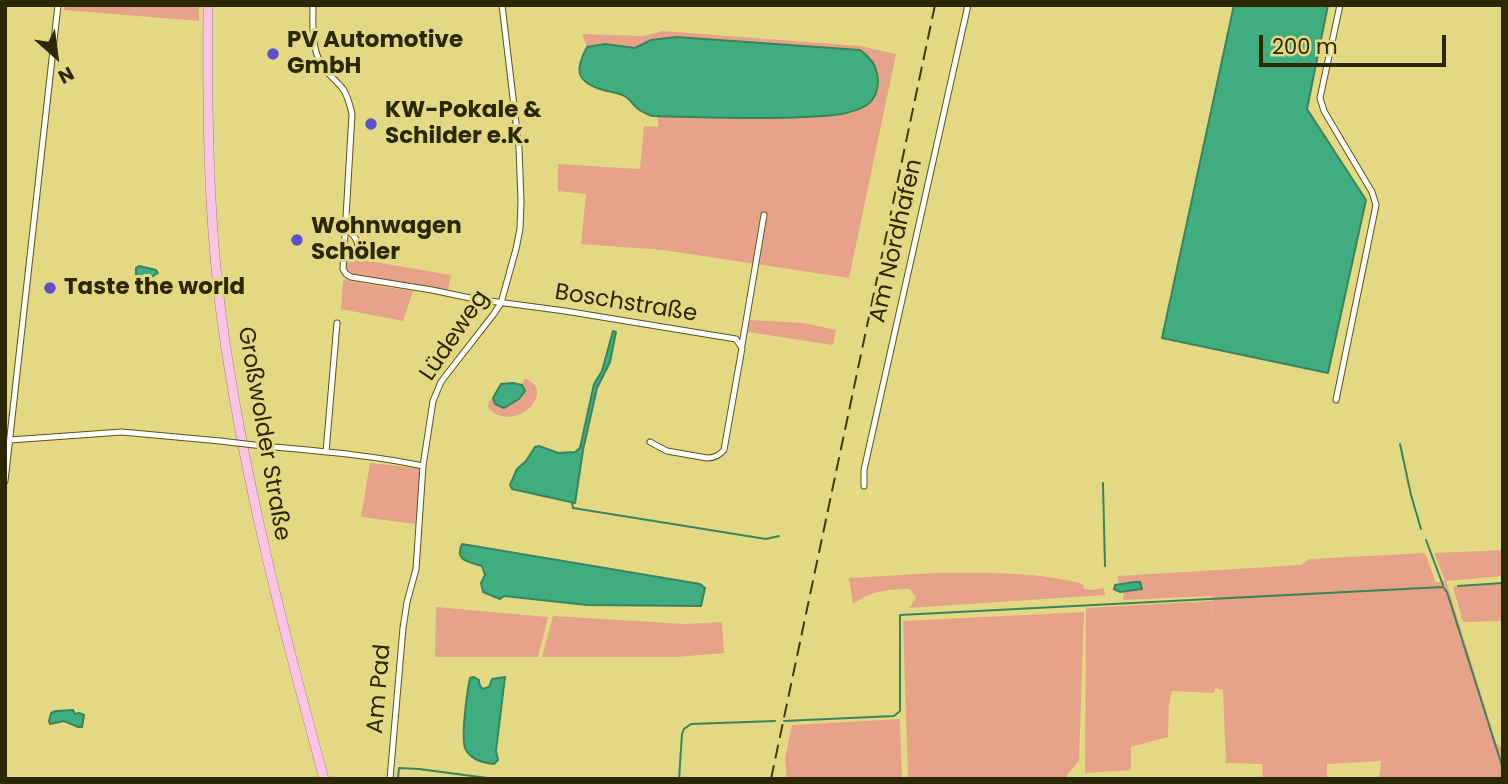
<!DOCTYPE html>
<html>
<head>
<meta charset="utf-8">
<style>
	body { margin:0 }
	#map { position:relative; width:1508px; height:784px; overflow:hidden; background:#e3d985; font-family:Poppins,sans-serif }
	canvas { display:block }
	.frame { position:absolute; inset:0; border:7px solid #2c2803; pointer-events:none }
	.north { position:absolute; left:21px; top:21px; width:70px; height:70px; -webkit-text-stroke:5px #e3d985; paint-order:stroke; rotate:152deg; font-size:19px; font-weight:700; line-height:28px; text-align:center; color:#2c2803 }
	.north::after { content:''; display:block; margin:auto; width:24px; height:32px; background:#2c2803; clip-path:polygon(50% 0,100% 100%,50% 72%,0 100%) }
	.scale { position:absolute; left:1259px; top:35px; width:187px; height:32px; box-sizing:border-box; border:4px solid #2c2803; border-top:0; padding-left:9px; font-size:21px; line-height:24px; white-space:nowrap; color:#2c2803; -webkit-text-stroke:5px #e3d985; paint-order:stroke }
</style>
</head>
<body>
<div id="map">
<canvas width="1508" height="784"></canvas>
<div class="frame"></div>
<div class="north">N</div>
<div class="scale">200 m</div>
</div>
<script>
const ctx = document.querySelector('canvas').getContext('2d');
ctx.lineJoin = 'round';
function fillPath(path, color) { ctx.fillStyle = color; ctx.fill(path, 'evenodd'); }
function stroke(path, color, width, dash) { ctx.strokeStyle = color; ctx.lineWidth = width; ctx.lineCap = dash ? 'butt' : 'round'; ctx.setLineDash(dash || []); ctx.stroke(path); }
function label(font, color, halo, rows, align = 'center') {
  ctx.font = font + ' Poppins,sans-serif'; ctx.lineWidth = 6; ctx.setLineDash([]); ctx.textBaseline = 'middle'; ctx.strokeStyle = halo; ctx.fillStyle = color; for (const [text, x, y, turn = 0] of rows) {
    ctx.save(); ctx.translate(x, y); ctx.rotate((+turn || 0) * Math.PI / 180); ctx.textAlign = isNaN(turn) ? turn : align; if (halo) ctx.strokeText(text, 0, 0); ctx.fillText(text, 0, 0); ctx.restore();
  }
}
const green = new Path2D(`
	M65 5H199V21L64 10Z
	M663 31 860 46 896 54 849 278 663 250 581 244 586 194 558 191V164L640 169 644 126 658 127V116L786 118C808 117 847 116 866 105 871 102 874 97 877 93L651 40 635 48 605 44 587 47 582 34 643 36Z
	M346 257 451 275 448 290 350 274 347 271Z
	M347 278 354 282 413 291 403 321 341 309 343 281Z
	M750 320 804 323 836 330 833 345 748 332Z
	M525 378C526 379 533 383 534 384 549 404 506 432 488 407L489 401 493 398 495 404 525 392 522 385Z
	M370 463 418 468 420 472 415 524 361 517Z
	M1503 550V576L1446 581 1496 743 1503 749V779H1379L1381 761 1327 764V779H1263L1262 764 1226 763 1223 690 1215 688 1214 693 1172 691 1169 703 1168 737 1131 747V770L1085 773 1086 608 1212 601 1215 683 1212 596 1123 600 1124 591 1131 589 1134 582 1119 583 1118 576 1301 565 1310 559 1425 553 1436 583 1445 580 1434 553Z
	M935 573C981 573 1039 571 1083 584L1084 589 1092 590 1104 588 1105 595 909 608 916 598 910 589C888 589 871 591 853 604L849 578Z
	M1503 584V621L1463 622 1453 587Z
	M436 607 548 617 538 657H435Z
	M1084 612 1079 761 1064 779H908L903 621Z
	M553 616 685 624 722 622 724 653 676 657H542Z
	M900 719 902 779H787L785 758 792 725Z`);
const water = new Path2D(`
	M1234 5H1328L1307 109 1366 200 1328 373 1162 338Z
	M676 37 860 50C872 59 877 66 878 81 878 91 875 99 867 105 849 116 825 116 804 117 754 120 703 117 652 116 647 114 642 112 638 109 633 105 631 100 626 97 618 92 608 92 600 89 574 80 576 68 587 47L605 44 635 48 651 40Z
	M139 266 156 270 158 273 153 276 136 277V268Z
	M613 331 616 332 610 362 597 388 583 450 575 503 512 489 510 485 517 469 526 461 535 447 539 446 558 453 575 452 580 448 594 384 602 371Z
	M513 383 522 385 525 391 519 399 504 408 495 404 493 398 501 384Z
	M462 544 700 584 705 588 701 606 587 605 504 596 500 599 483 592 481 583 485 575 482 566C469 562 454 561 462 544Z
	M1134 582H1140L1142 589 1120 592 1114 589 1115 585Z
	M474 677 479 680V683L482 689 489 687 492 679 505 677 496 751 498 760 494 764C483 763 470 759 465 748 461 735 467 693 470 678Z
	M73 710 75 714 79 713 84 715 82 727H78L64 721 50 724 49 721 51 713 56 711Z`);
const stream = new Path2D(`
	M1400 444 1411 495 1421 529
	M1103 483 1105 566
	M572 502 573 508 766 539 779 536
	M1426 540 1443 585
	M1458 586 1503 583
	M784 721 894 716 900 711V615L1443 587 1447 592 1503 769
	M398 779 399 768 419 769 495 779
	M679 779 682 734 684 729 691 724 775 721`);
const street = new Path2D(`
	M313 5C313 25 311 46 321 64 327 74 336 80 343 89 348 96 350 105 352 114L343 269 346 274 351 277 432 290 475 299 565 311 736 339 742 348 724 450C719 456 714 458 707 458L667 451 650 442
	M344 250 353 252C364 245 353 234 346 229
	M742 345 764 215
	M1336 400 1376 205 1372 192 1324 111 1320 98 1340 5
	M10 440 122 432 220 441
	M263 446C317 451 371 455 423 466
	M326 452 337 323
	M5 481 58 5
	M864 486V470L968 5
	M390 779 403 628 407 602 416 569 423 466 433 401 441 382 447 374 493 315 501 303 516 249 520 229 521 202 519 148 502 5`);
const primary = new Path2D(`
	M208 5C207 108 208 211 221 313 242 471 282 625 324 779`);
const rail = new Path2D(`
	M771 779 935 5`);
const streetBridge = new Path2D(`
	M220 441 263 446`);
const markers = [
	[273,54,7,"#5e52ca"],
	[371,124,7,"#5e52ca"],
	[297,240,7,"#5e52ca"],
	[50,288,7,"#5e52ca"]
];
const poiNames = [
	["PV Automotive",287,41],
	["GmbH",287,67],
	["KW-Pokale &",385,111],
	["Schilder e.K.",385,137],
	["Wohnwagen",311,227],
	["Schöler",311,253],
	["Taste the world",64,288]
];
const streetNames = [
	["Am Nordhafen",897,241,-77],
	["Boschstraße",626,304,9],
	["Lüdeweg",455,336,-56],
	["Großwolder Straße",263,434,80],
	["Am Pad",380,689,-85]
];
fillPath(green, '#e7a389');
fillPath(water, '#3fad80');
stroke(water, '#39855a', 2);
stroke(stream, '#39855a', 2);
stroke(street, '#5c5511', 7);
stroke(primary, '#af758b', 10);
stroke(street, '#fff', 5);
stroke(primary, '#fac5e5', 9);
stroke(rail, '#3f3b11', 2, [14, 7]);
stroke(streetBridge, '#5c5511', 7, []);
stroke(streetBridge, '#fff', 5);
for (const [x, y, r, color] of markers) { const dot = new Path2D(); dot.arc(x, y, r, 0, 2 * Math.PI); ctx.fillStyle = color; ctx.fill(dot); stroke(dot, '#e3d985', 2.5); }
label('bold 23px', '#2c2803', '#e3d985', poiNames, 'left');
label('23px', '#2c2803', '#e3d985', streetNames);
</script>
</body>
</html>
